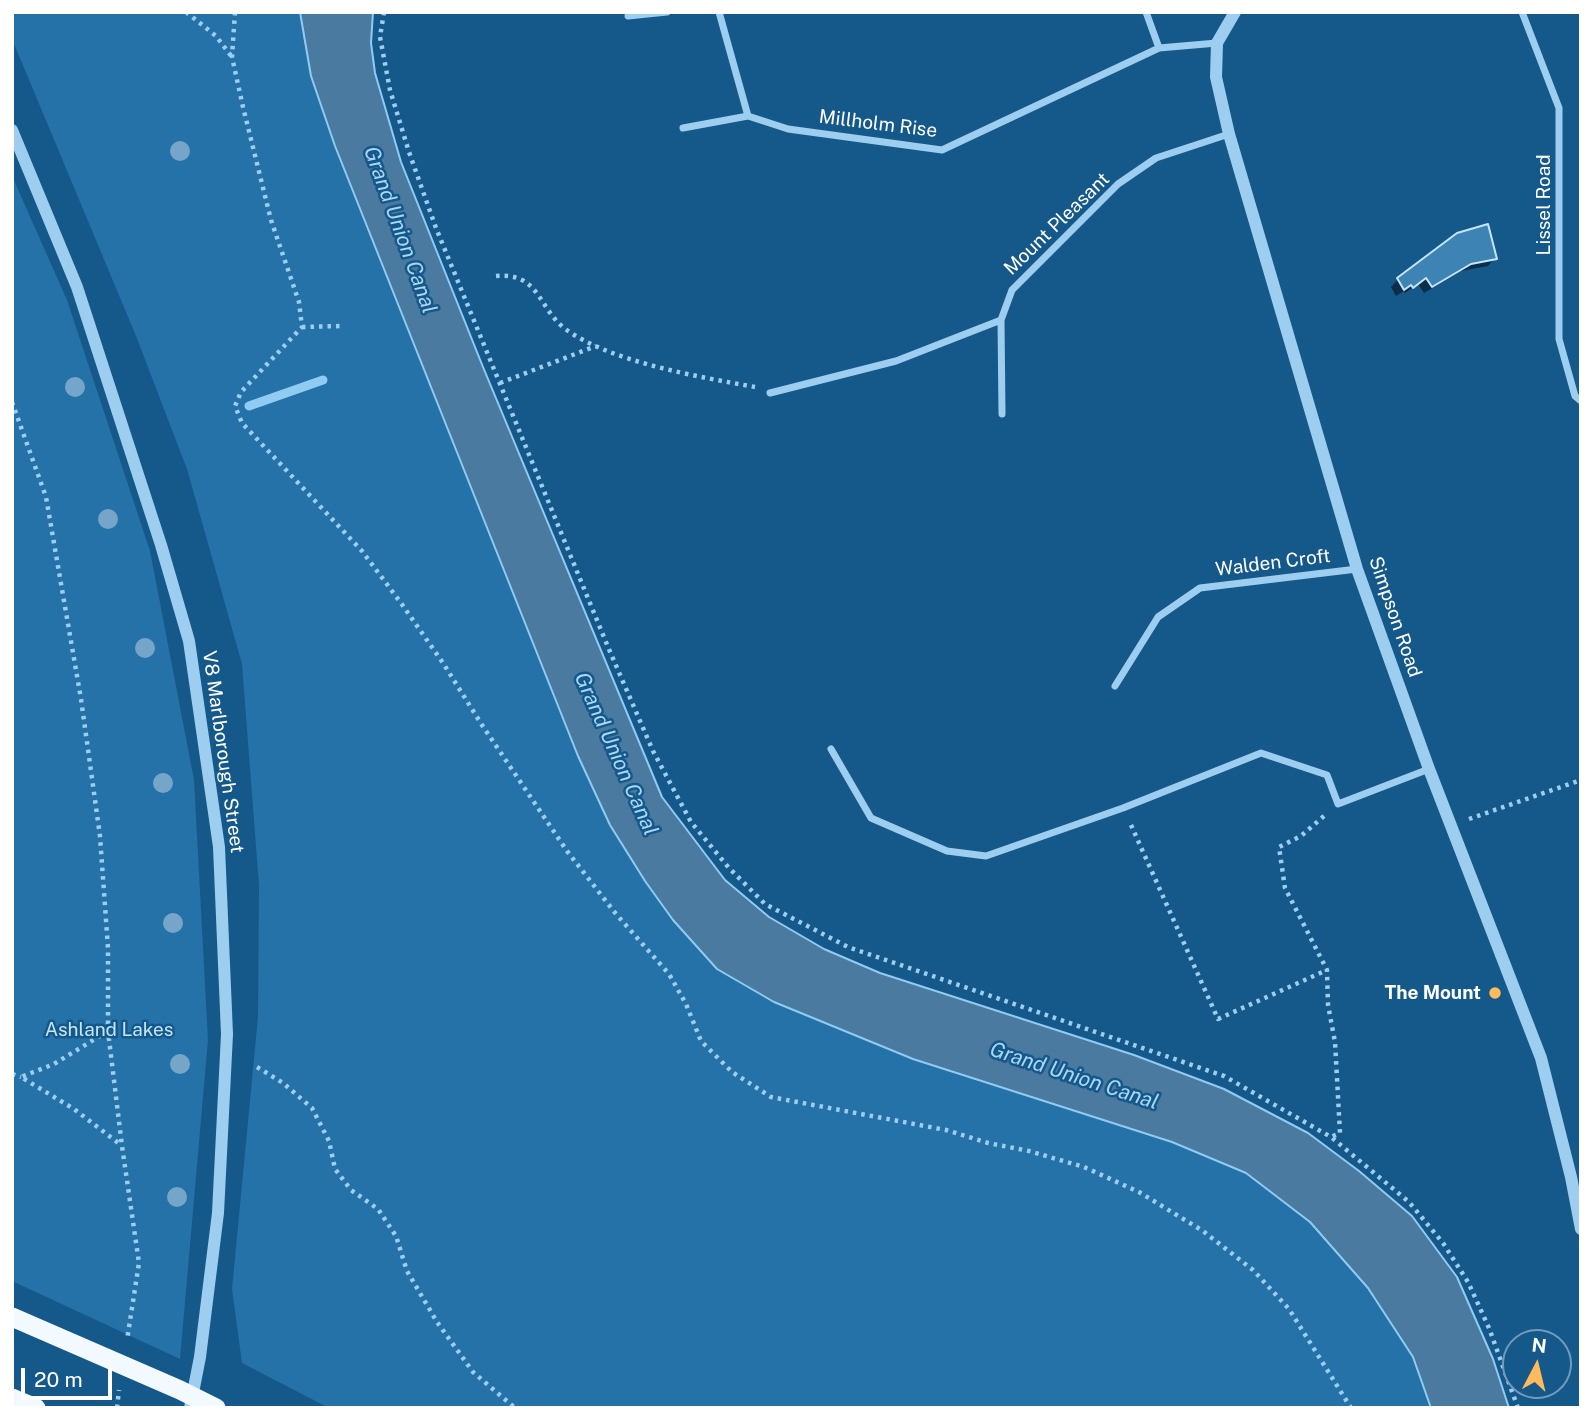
<!DOCTYPE html>
<html>
<head>
<meta charset="utf-8">
<style>
	body { margin:0 }
	#map { position:relative; width:1593px; height:1420px; overflow:hidden; background:#15598b; font-family:"Public Sans",sans-serif }
	canvas { display:block }
	.frame { position:absolute; inset:0; border:14px solid #fff; pointer-events:none }
	.north { position:absolute; left:1502px; top:1329px; width:70px; height:70px; box-sizing:border-box; background:#15598b; border:2px solid #739bb9; border-radius:50%; rotate:7deg; font-size:19px; font-weight:700; line-height:28px; text-align:center; color:#fff }
	.north::after { content:''; display:block; margin:auto; width:24px; height:32px; background:#ffba5c; clip-path:polygon(50% 0,100% 100%,50% 72%,0 100%) }
	.scale { position:absolute; left:21px; top:1368px; width:91px; height:32px; box-sizing:border-box; border:4px solid #fff; border-top:0; padding-left:9px; font-size:21px; line-height:24px; white-space:nowrap; color:#fff; -webkit-text-stroke:5px #15598b; paint-order:stroke }
</style>
</head>
<body>
<div id="map">
<canvas width="1593" height="1420"></canvas>
<div class="frame"></div>
<div class="north">N</div>
<div class="scale">20 m</div>
</div>
<script>
const ctx = document.querySelector('canvas').getContext('2d');
ctx.lineJoin = 'round';
function fillPath(path, color) { ctx.fillStyle = color; ctx.fill(path, 'evenodd'); }
function stroke(path, color, width, dash) { ctx.strokeStyle = color; ctx.lineWidth = width; ctx.lineCap = dash ? 'butt' : 'round'; ctx.setLineDash(dash || []); ctx.stroke(path); }
function label(font, color, halo, rows, align = 'center') {
  ctx.font = font + ' "Public Sans",sans-serif'; ctx.lineWidth = 5; ctx.setLineDash([]); ctx.textBaseline = 'middle'; ctx.strokeStyle = halo; ctx.fillStyle = color; for (const [text, x, y, turn = 0] of rows) {
    ctx.save(); ctx.translate(x, y); ctx.rotate((+turn || 0) * Math.PI / 180); ctx.textAlign = isNaN(turn) ? turn : align; if (halo) ctx.strokeText(text, 0, 0); ctx.fillText(text, 0, 0); ctx.restore();
  }
}
const green = new Path2D(`
	M12 12H300L311 76 335 146 578 756 610 825 645 881 673 920 717 969 774 1002 913 1059 1172 1142 1246 1173 1310 1222 1368 1288 1413 1357 1431 1408H329L242 1363 232 1289 258 1017 259 885 242 664 187 469 136 336 12 39Z
	M12 176 67 300 150 551 194 780 208 1040 180 1359 12 1281Z`);
const water = new Path2D(`
	M300 12H373L371 43 375 73 401 162 483 367 662 797 725 880 769 917 824 949 880 973 1134 1055 1224 1089 1308 1133 1359 1171 1412 1216 1457 1277 1493 1359 1509 1408H1431L1413 1357 1368 1288 1310 1222 1246 1173 1172 1142 913 1059 774 1002 717 969 673 920 645 881 610 825 578 756 335 146 311 76Z`);
const shadow = new Path2D(`
	M1495 258 1488 266 1461 271 1424 293 1418 284 1405 293 1404 291 1396 296 1391 287 1398 279Z`);
const stream = new Path2D(`
	M249 406 323 380`);
const building = new Path2D(`
	M1488 224 1497 259 1471 264 1432 287 1426 278 1413 288 1411 285 1404 290 1397 278 1457 233Z`);
const path = new Path2D(`
	M186 12 216 36 232 57
	M235 12 232 57 243 107 271 220 299 302 302 327 241 392 235 406 242 423 362 551 401 603 443 663 482 725 567 851 616 914 669 974 686 1004 701 1041 732 1072 771 1097 946 1130 988 1143 1029 1151 1084 1167 1139 1192 1203 1231 1253 1270 1289 1309 1351 1408
	M384 12 380 37 390 90 409 152 436 228 608 647 653 751 691 822 729 868 765 904 848 947 1224 1076 1331 1137 1409 1202 1443 1243 1468 1282 1489 1328 1518 1408
	M496 276C539 272 538 307 564 328 609 362 700 377 755 387
	M302 327 341 326
	M500 383 596 346
	M12 402 46 497 81 699 100 836 108 948V1031L122 1146 139 1263 127 1340
	M1324 816 1301 836 1279 847 1285 888 1327 970 1328 1005 1335 1042 1340 1133 1331 1137
	M1469 819 1581 780
	M1131 825 1218 1019 1327 970
	M108 1031 54 1064 21 1077 74 1109 121 1145
	M257 1067 283 1083 312 1108 329 1141 335 1169 351 1190 378 1209 396 1236 407 1271 437 1322 473 1372 515 1408
	M12 1074 21 1077
	M117 1408 119 1390`);
const minor = new Path2D(`
	M719 12 748 116 788 129 942 150 1159 48 1217 43
	M1146 12 1159 48
	M1522 12 1559 108V339L1575 396 1581 401
	M628 16 667 12
	M683 128 748 116
	M1001 320 1002 414
	M770 393 896 361 1001 320 1012 290 1118 184 1156 158 1229 134
	M1115 686 1158 617 1200 588 1357 569
	M831 749 871 818 947 851 986 856 1123 808 1261 753 1327 775 1338 804 1429 769`);
const tertiary = new Path2D(`
	M1235 12 1217 43 1216 77 1229 134 1357 569 1429 769 1541 1058 1571 1177 1581 1229
	M12 130 77 287 161 545 189 641 219 847 227 1034 218 1213 200 1357 190 1408`);
const trunk = new Path2D(`
	M12 1317 180 1390 216 1408
	M12 1398 36 1408`);
const trees = [
	[180,151],
	[75,387],
	[108,519],
	[145,648],
	[163,783],
	[173,923],
	[180,1064],
	[177,1197]
];
const markers = [
	[1495,993,7,"#ffba5c"]
];
const streetNames = [
	["Millholm Rise",878,124,7],
	["Lissel Road",1544,205,-90],
	["Mount Pleasant",1057,224,-44],
	["Walden Croft",1273,563,-7],
	["Simpson Road",1395,617,71],
	["V8 Marlborough Street",223,752,82]
];
const poiNames = [
	["The Mount",1481,993]
];
const parkNames = [
	["Ashland Lakes",109,1030]
];
const waterNames = [
	["Grand Union Canal",400,230,70],
	["Grand Union Canal",616,754,66],
	["Grand Union Canal",1074,1076,18]
];
fillPath(green, '#2472a8');
fillPath(water, '#4a7a9f');
stroke(water, '#90cbf2', 2);
fillPath(shadow, '#0007');
stroke(stream, '#90cbf2', 9);
fillPath(building, '#3d83b4');
stroke(building, '#c4e5fb', 2);
stroke(path, '#9eceef', 4.5, [3.5, 5]);
stroke(minor, '#9eceef', 7);
stroke(tertiary, '#9eceef', 12);
stroke(trunk, '#f2f9ff', 19);
ctx.fillStyle = '#75a6c9';
for (const [x, y] of trees) { ctx.beginPath(); ctx.arc(x, y, 10, 0, 2 * Math.PI); ctx.fill(); }
for (const [x, y, r, color] of markers) { const dot = new Path2D(); dot.arc(x, y, r, 0, 2 * Math.PI); ctx.fillStyle = color; ctx.fill(dot); stroke(dot, '#15598b', 2.5); }
label('19px', '#fff', '#15598b', streetNames);
label('bold 19px', '#fff', '#15598b', poiNames, 'right');
label('19px', '#c4e5fb', '#15598b', parkNames);
label('italic 21px', '#aad7f7', '#15598b', waterNames);
</script>
</body>
</html>
